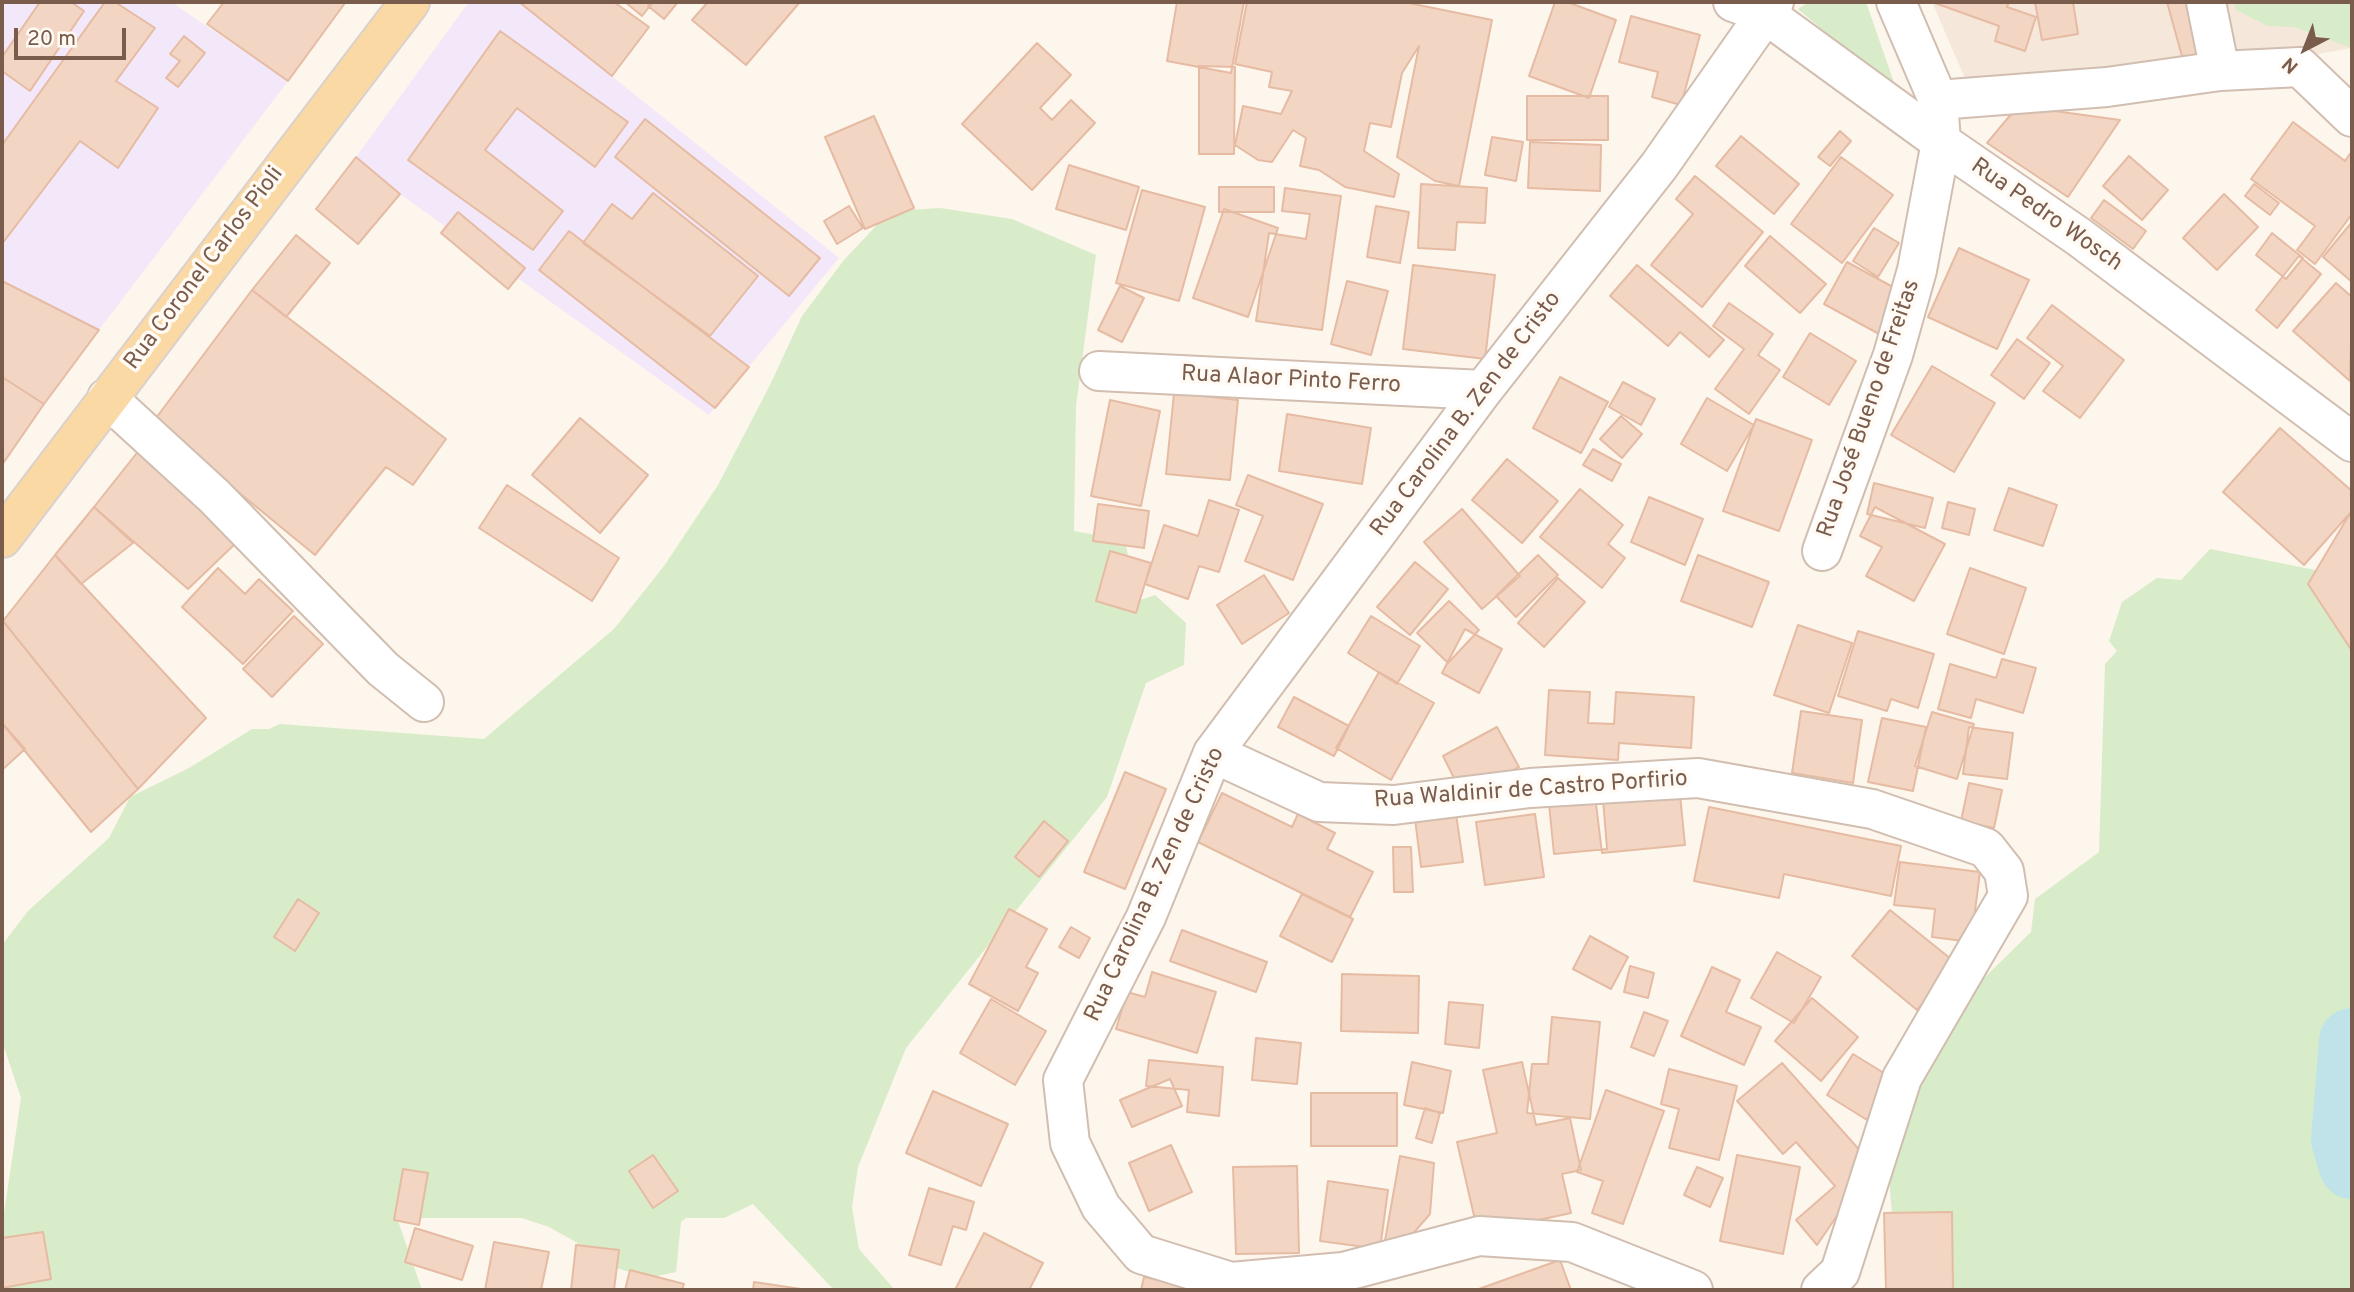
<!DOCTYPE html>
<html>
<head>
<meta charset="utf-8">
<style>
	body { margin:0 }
	#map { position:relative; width:2354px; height:1292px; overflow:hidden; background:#fdf6ec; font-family:Overpass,sans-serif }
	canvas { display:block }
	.frame { position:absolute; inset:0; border:4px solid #7a5c4d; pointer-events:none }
	.north { position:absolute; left:2270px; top:14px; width:70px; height:70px; -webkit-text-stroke:5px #fffaf3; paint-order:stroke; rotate:222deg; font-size:19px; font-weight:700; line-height:28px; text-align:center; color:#7a5c4d }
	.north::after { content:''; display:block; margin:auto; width:24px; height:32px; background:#7a5c4d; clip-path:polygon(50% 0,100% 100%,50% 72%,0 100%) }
	.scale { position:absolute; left:14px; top:28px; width:112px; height:32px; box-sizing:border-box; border:4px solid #7a5c4d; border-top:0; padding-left:9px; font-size:21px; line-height:24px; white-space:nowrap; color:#7a5c4d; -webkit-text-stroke:5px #fffaf3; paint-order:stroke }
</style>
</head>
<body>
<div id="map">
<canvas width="2354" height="1292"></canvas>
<div class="frame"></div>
<div class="north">N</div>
<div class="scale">20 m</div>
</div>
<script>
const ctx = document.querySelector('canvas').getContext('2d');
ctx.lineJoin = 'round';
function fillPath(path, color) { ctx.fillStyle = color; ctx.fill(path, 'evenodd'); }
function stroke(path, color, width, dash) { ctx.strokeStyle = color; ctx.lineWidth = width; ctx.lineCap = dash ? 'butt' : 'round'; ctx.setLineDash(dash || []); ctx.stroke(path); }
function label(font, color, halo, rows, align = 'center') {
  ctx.font = font + ' Overpass,sans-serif'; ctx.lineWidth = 7; ctx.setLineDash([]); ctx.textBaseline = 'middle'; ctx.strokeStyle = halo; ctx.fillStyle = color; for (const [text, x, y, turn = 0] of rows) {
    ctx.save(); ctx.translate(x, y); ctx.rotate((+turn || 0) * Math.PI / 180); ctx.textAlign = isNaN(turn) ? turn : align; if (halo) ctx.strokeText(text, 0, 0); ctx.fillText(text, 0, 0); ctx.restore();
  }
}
const residential = new Path2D(`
	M1932 2H2352V48L2220 71 1967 83Z`);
const education = new Path2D(`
	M2 2H171L288 81 99 330 2 281Z
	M469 2H519L839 258 709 415 400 194 356 157Z`);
const green = new Path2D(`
	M1809 2H1866L1898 94 1798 9Z
	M2234 2H2352V48L2294 27 2268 26 2236 10Z
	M940 208 1012 219 1096 255 1076 406 1074 531 1125 540 1137 601 1155 595 1186 623 1184 665 1146 683 1107 797 906 1048 858 1167 852 1207 859 1249 895 1290H834L753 1204 724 1218H686L681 1222 676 1272 648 1278 601 1263 576 1242 549 1227 522 1218H397L422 1290H2V1227L21 1098 2 1041V945L28 911 109 838 130 797 189 768 252 729H269L280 724 484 739 614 629 664 566 718 485 770 385 802 316 844 260 890 211Z
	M2210 549 2325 572 2352 600V1290H1898L1885 1127 1938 1023 2031 932 2035 899 2099 852 2105 664 2117 651 2109 641 2122 602 2157 578 2181 580Z`);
const river = new Path2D(`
	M2352 1041 2344 1140 2352 1166`);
const building = new Path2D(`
	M40 2H71L84 11 30 91 2 71V57Z
	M105 2H115L155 28 116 81 158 108 118 168 80 141 2 244V145Z
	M224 2H343L345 3 288 81 207 24Z
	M519 2H614L649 27 612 76Z
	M625 2H653L642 16Z
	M652 2H678L664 19 648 6Z
	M708 2H800L746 65 692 20Z
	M1177 2H1244L1231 73 1167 61Z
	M1247 2H1404L1492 20 1459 186 1435 181 1397 157 1419 46 1402 73 1391 127 1370 123 1364 151 1399 174 1394 197 1345 187 1319 170 1300 166 1306 138 1293 130 1272 162 1258 160 1235 145 1243 106 1281 114 1292 91 1269 87 1272 72 1235 64Z
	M1555 2H1567L1616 20 1589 98 1529 76Z
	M1932 2H2009L2007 7 2036 17 2025 51 1995 41 1999 26Z
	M2035 2H2073L2078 34 2042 40Z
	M2167 2H2200L2214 52 2183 60Z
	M1631 16 1700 35 1681 105 1652 97 1658 72 1619 62Z
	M500 31 628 122 595 167 517 108 485 150 563 211 533 250 408 160Z
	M184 36 205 53 178 87 166 78 180 61 170 54Z
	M1037 43 1071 75 1040 108 1052 120 1071 100 1095 123 1032 190 962 124Z
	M1199 66 1235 67 1234 154H1199Z
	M1527 96H1608V140H1527Z
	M2018 106 2120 120 2068 197 1987 143Z
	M874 116 914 208 865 229 825 137Z
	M645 119 820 258 789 296 615 157Z
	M2293 122 2345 161 2352 151V214L2315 264 2297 250 2315 226 2251 179Z
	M1840 131 1851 141 1830 166 1818 157Z
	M1741 136 1799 184 1774 214 1716 166Z
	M1492 137 1523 142 1516 181 1485 175Z
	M1530 142 1601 145 1600 191 1528 188Z
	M2129 156 2168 190 2142 220 2103 186Z
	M356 157 400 194 358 244 316 209Z
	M1841 157 1893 195 1842 263 1791 224Z
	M1069 165 1139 187 1126 230 1056 209Z
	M1695 176 1763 232 1702 307 1651 265 1693 214 1676 199Z
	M1421 184 1487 188 1485 223 1457 222 1455 250 1418 248Z
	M2254 184 2279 203 2270 215 2245 196Z
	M1219 187H1274V212H1219Z
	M1285 188 1341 196 1322 330 1256 321 1269 233 1306 239 1310 214 1282 211Z
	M1142 190 1205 207 1179 301 1116 283Z
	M653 193 758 276 710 336 583 243 612 204 632 219Z
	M2224 194 2258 227 2217 270 2183 238Z
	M2104 200 2146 231 2133 249 2091 218Z
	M849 206 863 228 837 244 824 221Z
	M1376 206 1409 212 1400 263 1367 257Z
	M1224 209 1278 228 1248 317 1193 298Z
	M458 212 525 268 508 289 441 233Z
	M2352 222V282L2323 257Z
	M1874 228 1899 243 1878 277 1853 261Z
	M569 231 749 367 715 408 539 270Z
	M2272 233 2303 258 2286 279 2256 255Z
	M296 235 330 263 286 317 252 290Z
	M1770 236 1826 284 1800 313 1745 266Z
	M1959 248 2029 280 1997 349 1928 317Z
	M2299 256 2321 274 2277 328 2256 310Z
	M1847 262 1904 293 1881 335 1824 304Z
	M1413 265 1495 275 1485 359 1403 349Z
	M1637 265 1724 340 1709 357 1680 332 1668 346 1610 296Z
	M2 281 99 330 44 404 2 377Z
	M1347 281 1388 291 1371 355 1331 344Z
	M2336 283 2352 297 2350 381 2293 331Z
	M1120 286 1144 298 1122 342 1098 330Z
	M252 290 446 439 413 485 386 467 315 555 153 422Z
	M1729 303 1773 334 1758 355 1780 370 1749 414 1715 389 1744 349 1713 326Z
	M2052 305 2124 360 2080 418 2043 391 2063 366 2027 338Z
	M1810 333 1856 361 1829 405 1783 377Z
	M2017 339 2050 363 2024 399 1991 375Z
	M1932 366 1995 403 1954 472 1891 435Z
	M2 377 44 404 2 465Z
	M1560 377 1608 402 1581 453 1533 428Z
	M1623 382 1655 399 1641 425 1609 407Z
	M1174 393 1238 400 1230 480 1166 474Z
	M1707 398 1754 425 1727 471 1681 444Z
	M1110 400 1160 411 1141 506 1091 496Z
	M1287 414 1371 428 1362 484 1279 471Z
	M1621 416 1642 434 1622 458 1600 439Z
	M580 418 648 475 600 533 532 475Z
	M1756 419 1812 440 1779 531 1723 511Z
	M2280 428 2352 491V511L2304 565 2223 492Z
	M140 449 237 542 188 589 94 507Z
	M1593 449 1621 464 1612 481 1583 465Z
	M1507 459 1558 501 1522 543 1472 500Z
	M1248 475 1323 504 1293 580 1245 561 1263 516 1236 505Z
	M1874 483 1933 498 1925 528 1867 514Z
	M507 485 619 558 592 601 479 528Z
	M2009 488 2057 505 2043 546 1994 530Z
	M1580 489 1623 525 1608 544 1625 558 1602 588 1540 537Z
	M1649 497 1703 519 1685 565 1631 542Z
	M1209 500 1239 510 1219 572 1199 566 1188 599 1145 584 1164 525 1198 536Z
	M1948 502 1975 509 1969 535 1942 528Z
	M1098 504 1149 511 1144 548 1093 541Z
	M94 507 133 543 81 584 55 555Z
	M1875 507 1945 544 1914 601 1866 576 1882 547 1860 536Z
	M1462 509 1520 576 1482 609 1424 542Z
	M2352 510V651L2308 584Z
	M1110 551 1151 563 1136 613 1096 601Z
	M55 555 206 718 138 789 3 621Z
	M1538 555 1558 575 1516 617 1496 596Z
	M1698 555 1769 582 1752 627 1681 601Z
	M1415 562 1448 589 1410 635 1377 607Z
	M218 568 245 594 259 579 293 611 243 664 182 607Z
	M1970 568 2026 588 2004 654 1947 634Z
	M1264 575 1289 613 1242 644 1217 605Z
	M1558 578 1585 602 1544 647 1518 623Z
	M1449 601 1479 630 1448 663 1417 633Z
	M294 616 323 644 272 697 243 669Z
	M1371 616 1420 646 1397 684 1348 653Z
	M3 621 138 789 91 832 2 723Z
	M1798 625 1852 643 1829 713 1774 695Z
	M1465 629 1502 649 1479 693 1442 673Z
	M1858 631 1934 654 1918 708 1891 699 1887 711 1838 696Z
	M2002 659 2036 668 2023 713 1976 699 1971 718 1938 709 1950 664 1996 678Z
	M1379 672 1434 703 1391 780 1336 748Z
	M1549 690 1590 692 1588 723 1614 724 1616 692 1694 697 1691 748 1619 743 1618 760 1545 755Z
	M1294 697 1349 726 1334 756 1278 727Z
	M1801 711 1862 720 1853 783 1792 773Z
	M1932 712 1974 724 1957 779 1915 766Z
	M1882 718 1926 727 1913 791 1868 782Z
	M2 723 25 749 2 770Z
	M1497 727 1519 767 1463 796 1443 756Z
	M1969 727 2013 733 2007 779 1963 774Z
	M1125 772 1166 789 1125 889 1084 872Z
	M1969 783 2002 790 1994 828 1961 821Z
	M1222 793 1292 827 1298 814 1335 833 1327 849 1373 872 1350 917 1198 842Z
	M1680 795 1685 845 1602 853 1596 804Z
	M1603 799 1607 849 1554 854 1549 804Z
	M1709 807 1901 846 1891 896 1784 874 1779 898 1694 881Z
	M1456 814 1463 862 1421 867 1415 819Z
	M1535 814 1544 877 1485 885 1476 822Z
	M1044 821 1068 841 1039 877 1015 857Z
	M1393 847H1411L1413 892H1394Z
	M1900 862 1980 872 1971 942 1932 937 1935 909 1894 905Z
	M1302 894 1353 919 1332 962 1280 936Z
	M298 899 319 913 295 951 274 937Z
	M1009 909 1047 929 1026 967 1038 973 1018 1011 969 984Z
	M1890 910 1956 963 1917 1010 1852 956Z
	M1071 927 1090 938 1079 958 1059 947Z
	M1182 930 1267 962 1256 992 1170 961Z
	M1590 936 1628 957 1611 989 1573 969Z
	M1777 952 1821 977 1794 1023 1751 998Z
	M1630 966 1654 973 1648 998 1624 992Z
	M1712 967 1740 980 1726 1012 1761 1027 1744 1065 1681 1036Z
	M1152 972 1216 992 1197 1053 1116 1029 1127 992 1145 997Z
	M1342 974 1419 976 1418 1033 1341 1031Z
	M1812 998 1858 1037 1821 1081 1775 1041Z
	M991 999 1046 1031 1015 1085 960 1053Z
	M1449 1002 1483 1005 1479 1048 1445 1044Z
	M1644 1012 1668 1021 1654 1056 1631 1047Z
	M1552 1017 1600 1022 1590 1119 1527 1113 1532 1064H1548Z
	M1256 1038 1301 1043 1297 1084 1252 1080Z
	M1853 1054 1892 1078 1867 1120 1827 1095Z
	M1149 1060 1223 1067 1219 1116 1187 1112 1189 1090 1146 1086Z
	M1412 1062 1451 1071 1443 1113 1404 1105Z
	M1522 1062 1536 1125 1570 1118 1581 1170 1562 1174 1571 1213 1478 1233 1457 1142 1497 1133 1483 1070Z
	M1782 1063 1863 1154 1841 1210 1817 1245 1796 1220 1835 1186 1796 1142 1783 1154 1737 1101Z
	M1669 1069 1737 1086 1719 1160 1669 1148 1679 1109 1661 1104Z
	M1170 1079 1182 1106 1132 1127 1120 1100Z
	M1606 1090 1664 1111 1623 1224 1592 1213 1603 1181 1577 1172Z
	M933 1091 1008 1124 981 1186 906 1153Z
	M1311 1093H1397V1146H1311Z
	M1425 1108 1440 1113 1432 1143 1416 1138Z
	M1171 1145 1192 1192 1149 1211 1129 1163Z
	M653 1155 678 1191 653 1208 629 1171Z
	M1737 1155 1800 1167 1783 1254 1720 1241Z
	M1400 1156 1434 1163 1430 1214 1410 1237 1383 1252Z
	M1297 1166 1299 1253 1236 1254 1233 1167Z
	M1697 1167 1723 1178 1710 1207 1684 1195Z
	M403 1169 428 1173 419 1225 394 1220Z
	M1328 1181 1388 1190 1380 1249 1320 1241Z
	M929 1188 974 1202 966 1230 953 1226 941 1265 909 1255Z
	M1952 1212 1953 1290H1886L1884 1213Z
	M415 1228 473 1246 462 1280 405 1262Z
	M43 1232 51 1279 2 1288V1238Z
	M984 1233 1043 1263 1029 1290H955Z
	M494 1242 549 1252 541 1290H485Z
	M576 1245 619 1250 614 1290H571Z
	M1560 1260 1571 1290H1476Z
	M630 1270 684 1284 682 1290H625Z
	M1144 1277 1207 1290H1141Z
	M754 1282 808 1290H753Z`);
const minor = new Path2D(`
	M1733 2 1764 13 1941 142 2079 237 2352 442
	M2206 2 2220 71
	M1938 100 2107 87 2220 71 2300 67 2352 117
	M1099 371 1483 390
	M107 398 214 496 383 669 424 702
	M1822 551 1893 355 1917 270 1941 142 1938 100 1896 2
	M1213 753 1319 802 1394 805 1530 788 1698 778 1872 809 1986 848 2004 871 2008 896 1902 1078 1840 1272 1821 1290
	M1693 1290 1572 1242 1479 1236 1343 1272 1231 1282 1141 1254 1101 1207 1070 1143 1063 1080 1146 917 1213 753 1483 390 1659 166 1774 2`);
const major = new Path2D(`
	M2 538 410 2`);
const streetNames = [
	["Rua Pedro Wosch",2046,216,35],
	["Rua Coronel Carlos Pioli",205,269,-53],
	["Rua Alaor Pinto Ferro",1291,381,3],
	["Rua José Bueno de Freitas",1870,409,-71],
	["Rua Carolina B. Zen de Cristo",1467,415,-53],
	["Rua Waldinir de Castro Porfirio",1531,791,-4],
	["Rua Carolina B. Zen de Cristo",1156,885,-65]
];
fillPath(residential, '#f5e8da');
fillPath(education, '#f3e8fa');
fillPath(green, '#d8ecc9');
stroke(river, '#bfe3e8', 66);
fillPath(building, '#f3d5c3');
stroke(building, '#e6bba3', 2);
stroke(minor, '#d1beb0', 42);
stroke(major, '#dad1cd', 42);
stroke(minor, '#fff', 38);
stroke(major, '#fbd9a5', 38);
label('23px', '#7a5c4d', '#fffaf3', streetNames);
</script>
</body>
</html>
